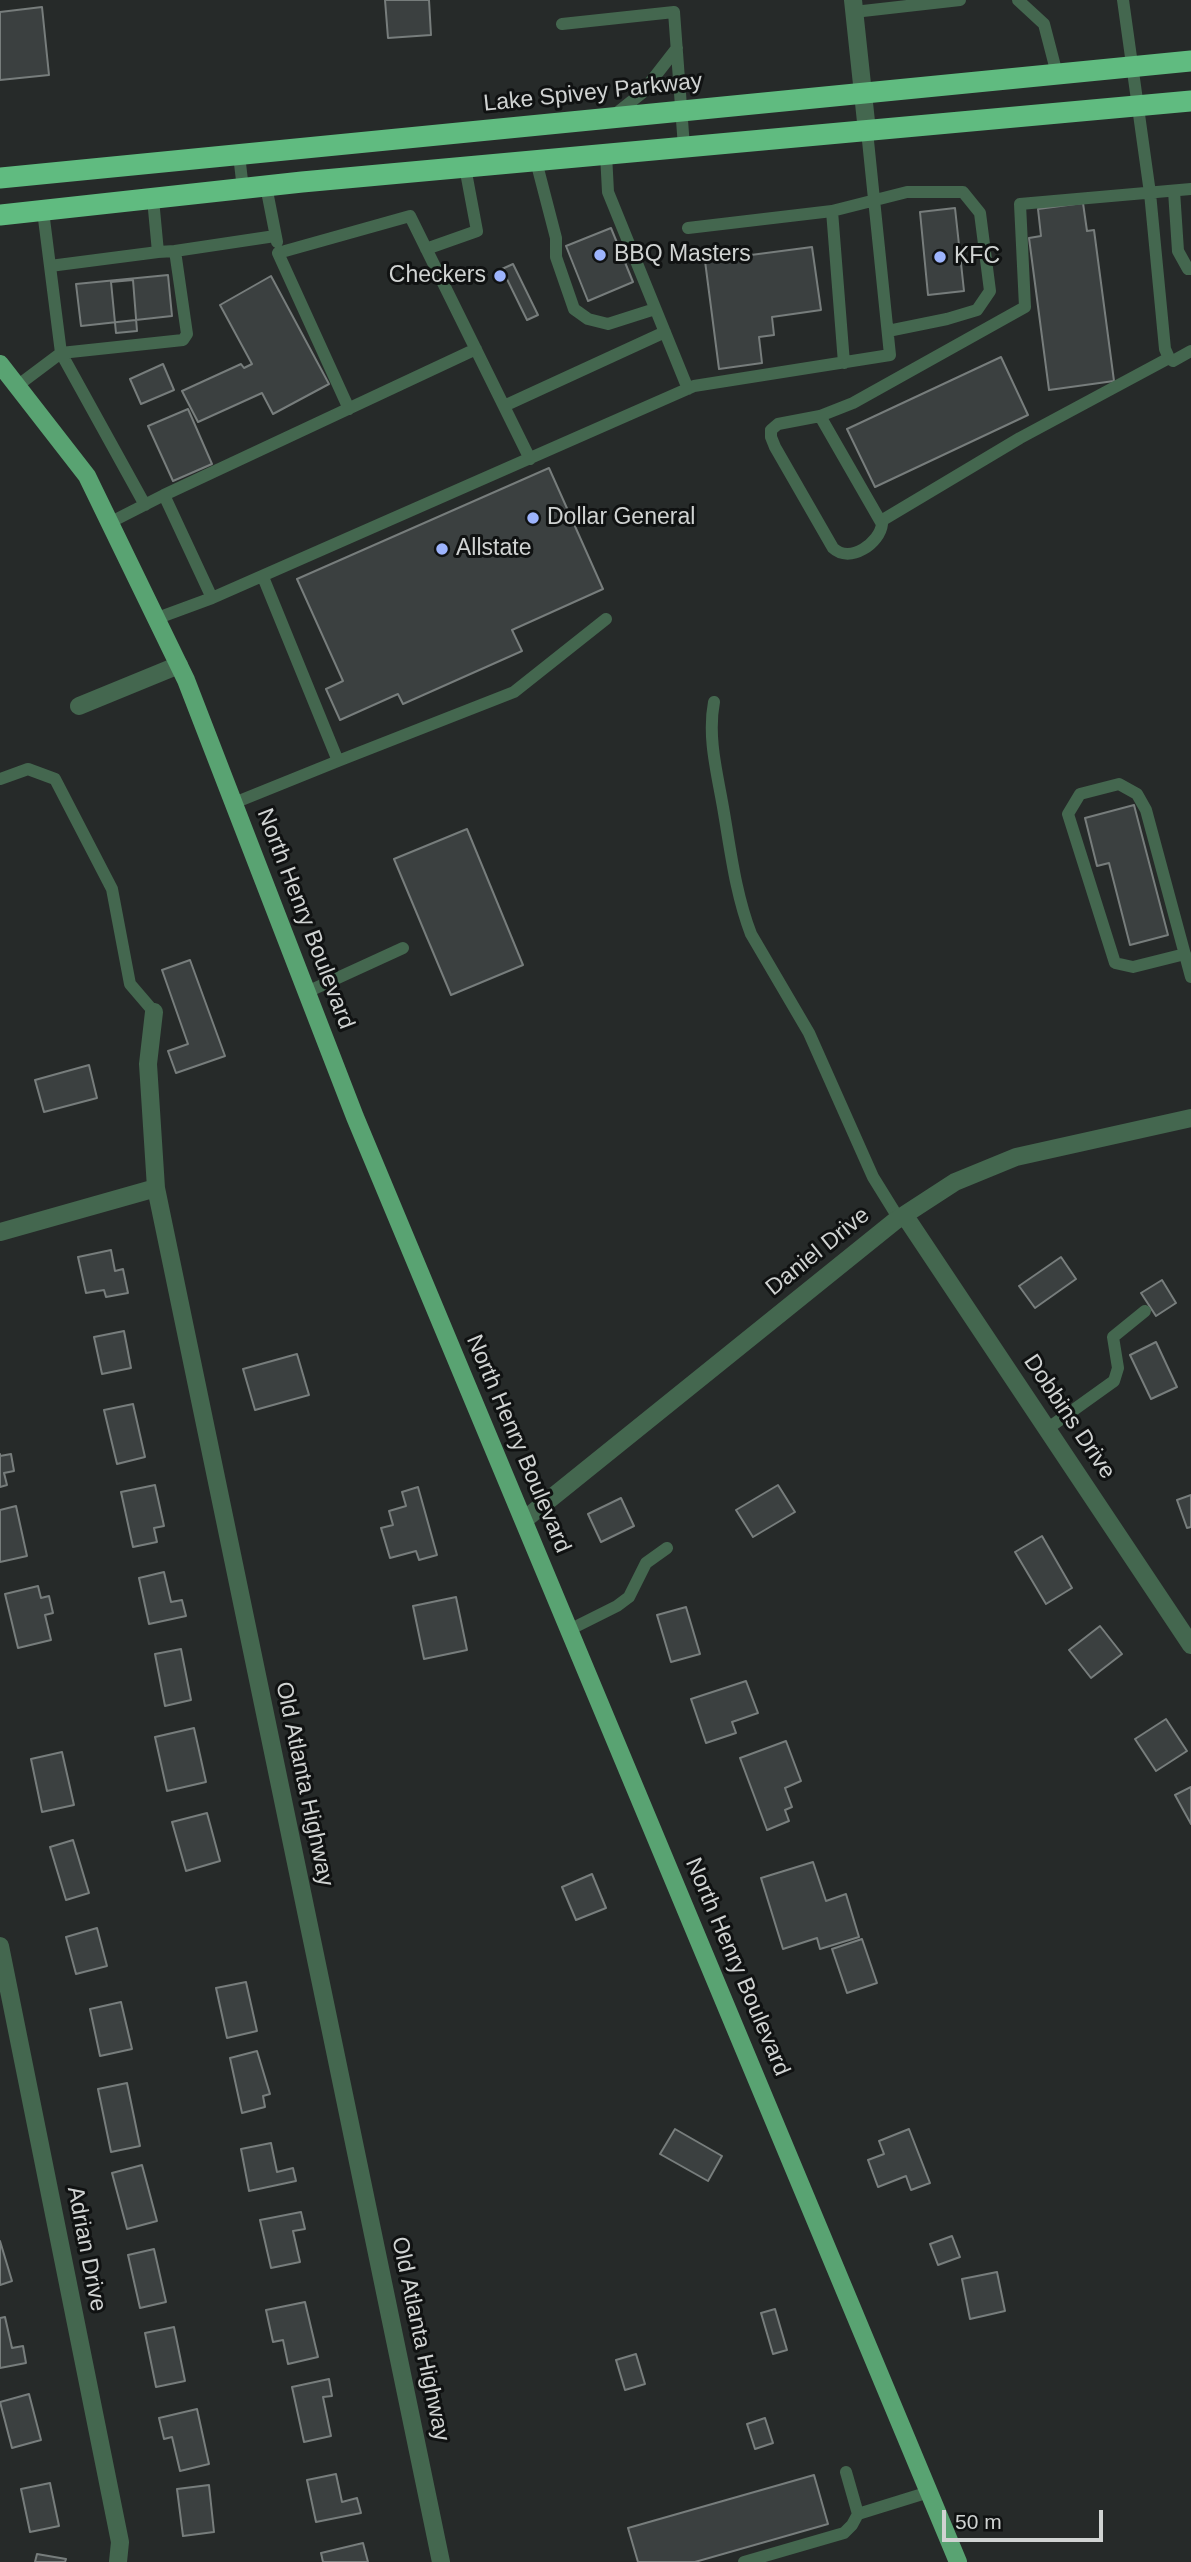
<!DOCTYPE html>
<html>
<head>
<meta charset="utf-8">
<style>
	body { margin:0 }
	#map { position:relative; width:1191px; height:2562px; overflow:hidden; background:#262a29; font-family:Helvetica,sans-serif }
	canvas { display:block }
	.scale { position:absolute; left:942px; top:2510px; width:161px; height:32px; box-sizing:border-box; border:4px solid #d0d3d2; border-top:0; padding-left:9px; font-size:21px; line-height:24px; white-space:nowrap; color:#d0d3d2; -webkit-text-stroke:5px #101212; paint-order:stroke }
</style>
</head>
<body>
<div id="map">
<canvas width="1191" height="2562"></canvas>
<div class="scale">50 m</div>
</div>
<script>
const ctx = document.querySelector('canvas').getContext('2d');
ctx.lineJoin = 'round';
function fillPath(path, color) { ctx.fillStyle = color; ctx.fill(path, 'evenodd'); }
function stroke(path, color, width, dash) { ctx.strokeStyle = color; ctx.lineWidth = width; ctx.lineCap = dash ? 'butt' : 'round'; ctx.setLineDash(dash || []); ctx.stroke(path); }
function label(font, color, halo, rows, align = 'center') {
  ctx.font = font + ' Helvetica,sans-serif'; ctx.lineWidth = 6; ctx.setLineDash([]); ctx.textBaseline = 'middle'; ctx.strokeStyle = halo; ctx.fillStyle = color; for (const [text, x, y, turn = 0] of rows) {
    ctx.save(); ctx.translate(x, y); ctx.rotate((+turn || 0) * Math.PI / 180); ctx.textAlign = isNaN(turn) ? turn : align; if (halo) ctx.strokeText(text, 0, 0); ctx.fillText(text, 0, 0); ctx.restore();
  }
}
const building = new Path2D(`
	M385 0H429L431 35 388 38Z
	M42 7 49 75 0 80V12Z
	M1083 203 1087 231 1094 230 1114 381 1049 390 1029 238 1041 236 1038 209Z
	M955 208 964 291 928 295 920 212Z
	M611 228 633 282 588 301 566 246Z
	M812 247 821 310 772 317 774 335 759 337 762 363 719 369 705 261Z
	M513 264 538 315 527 320 502 269Z
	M168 275 172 316 81 326 76 284Z
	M271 276 329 384 273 414 262 393 198 422 182 391 241 364 244 368 252 364 220 305Z
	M133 280 137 331 116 333 111 282Z
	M1001 357 1028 415 875 487 847 429Z
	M163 364 174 390 141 404 130 379Z
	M188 409 212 464 173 481 148 426Z
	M549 468 603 589 512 630 522 651 403 704 398 694 340 720 326 689 343 681 297 579Z
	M1134 805 1168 935 1130 945 1109 863 1097 866 1085 818Z
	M467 829 523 965 451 995 394 859Z
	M190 960 225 1056 176 1073 168 1051 188 1044 162 970Z
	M89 1065 97 1098 44 1112 35 1080Z
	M111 1250 115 1271 123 1269 128 1293 106 1297 104 1290 86 1293 78 1257Z
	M1061 1257 1076 1279 1035 1308 1019 1286Z
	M1162 1280 1176 1303 1156 1316 1141 1293Z
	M124 1331 131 1368 102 1374 94 1337Z
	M1156 1342 1177 1387 1151 1399 1130 1355Z
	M297 1354 309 1395 255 1410 243 1369Z
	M133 1404 145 1457 117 1464 104 1410Z
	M0 1454V1456L11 1454 14 1471 4 1473 7 1485 0 1487Z
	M155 1485 164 1526 154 1528 157 1542 133 1547 121 1492Z
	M778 1485 795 1512 753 1537 736 1510Z
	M418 1487 437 1555 419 1560 416 1551 390 1558 381 1528 393 1525 389 1511 406 1506 402 1492Z
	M1191 1495V1527L1187 1528 1177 1500Z
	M621 1498 634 1526 601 1542 588 1514Z
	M16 1506 27 1556 0 1562V1510Z
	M1042 1536 1072 1588 1046 1604 1015 1552Z
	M164 1572 171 1602 182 1600 186 1616 149 1624 139 1578Z
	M38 1586 41 1598 49 1596 53 1613 45 1615 51 1640 18 1648 5 1594Z
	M456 1597 467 1650 424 1659 413 1606Z
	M686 1607 700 1654 671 1662 657 1615Z
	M1100 1626 1122 1654 1091 1678 1069 1650Z
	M181 1649 191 1700 165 1706 155 1654Z
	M746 1681 758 1713 732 1722 736 1733 706 1743 691 1699Z
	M1166 1719 1187 1751 1156 1771 1135 1739Z
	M194 1728 206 1782 167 1791 155 1737Z
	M786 1741 801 1781 785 1788 792 1807 785 1810 789 1821 767 1830 740 1758Z
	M62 1752 74 1805 42 1812 31 1759Z
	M1191 1787V1824L1175 1795Z
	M207 1813 220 1861 186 1871 172 1822Z
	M73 1840 89 1893 66 1900 50 1847Z
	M813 1862 826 1901 846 1894 859 1937 820 1949 817 1938 783 1949 761 1878Z
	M592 1874 606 1908 576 1920 562 1887Z
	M97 1928 107 1966 76 1974 66 1937Z
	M862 1939 877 1983 847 1993 832 1949Z
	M246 1982 257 2031 227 2038 216 1988Z
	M121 2002 132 2049 100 2056 90 2009Z
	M257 2051 270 2094 263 2096 265 2107 242 2113 230 2058Z
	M127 2083 140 2146 111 2152 98 2089Z
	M675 2129 722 2156 708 2181 660 2154Z
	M909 2129 930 2183 911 2190 906 2176 878 2187 868 2160 884 2154 879 2141Z
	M271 2143 277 2172 293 2168 296 2181 249 2191 241 2149Z
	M142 2165 157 2221 127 2229 112 2173Z
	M301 2212 305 2229 293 2231 300 2262 271 2268 260 2220Z
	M952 2236 960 2257 938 2265 930 2244Z
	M0 2241 12 2281 0 2285Z
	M154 2249 166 2302 140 2308 128 2255Z
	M997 2272 1005 2311 970 2319 962 2279Z
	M305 2302 318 2357 288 2364 283 2340 273 2342 266 2310Z
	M775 2309 787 2350 773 2354 761 2313Z
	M5 2317 12 2348 23 2346 26 2363 0 2368V2318Z
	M174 2327 185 2381 156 2387 145 2333Z
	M636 2354 645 2384 625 2390 616 2360Z
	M329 2379 332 2396 323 2397 331 2436 304 2442 292 2387Z
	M29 2394 41 2440 12 2448 0 2402Z
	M197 2409 209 2464 180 2471 172 2437 164 2439 159 2418Z
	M765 2418 773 2443 755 2449 747 2424Z
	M336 2474 342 2502 357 2498 361 2513 316 2522 307 2480Z
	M814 2475 828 2524 695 2562H638L628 2528Z
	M50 2483 59 2526 30 2532 21 2489Z
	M209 2485 214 2532 183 2536 177 2489Z
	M363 2543 368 2562H323L321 2553Z
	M37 2554 66 2559 65 2562H35Z`);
const lane = new Path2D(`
	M1018 0 1044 24 1057 74
	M1123 0 1150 193 1165 349 1169 358 1173 361 1191 351
	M854 12 960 0
	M562 24 674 12 684 147
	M613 116 642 93 677 48
	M606 154 608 192 688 389
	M239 155 243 189
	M536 161 556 238V257L574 309 588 319 608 324 655 309
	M266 186 277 242
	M1174 191 1178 251 1188 269H1191
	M43 211 61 353 145 505
	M688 228 832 211
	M426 249 477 231 465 167
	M175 251 275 236
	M50 266 158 252
	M476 349 164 495 212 598 694 386 890 355 867 131
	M844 363 832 211 907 192H963L980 213 990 291 977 310 947 319 888 331
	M17 386 61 353 183 340 187 334 175 251 158 252 153 199
	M504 406 665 332
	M349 409 278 253 410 216 530 459
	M820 416 882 524C880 543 850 564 833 548L775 447 771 437V430L778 424 820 416 853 403 1025 307 1020 204 1191 189
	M881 521 1020 438 1169 358
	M109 523 164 495
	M155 619 212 598
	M714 702C707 739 718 776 724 813 731 854 736 895 751 934L809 1033 873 1177 899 1219
	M338 761 514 692 606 619
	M0 779 28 769 55 779 112 889 130 984 154 1012
	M234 803 338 761 263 577
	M1185 954 1133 967 1115 963 1068 814 1080 794 1119 784 1137 794 1146 810 1191 977
	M307 992 403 948
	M1047 1429 1114 1381 1118 1368 1113 1337 1145 1311
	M569 1630 617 1606 629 1597 646 1563 667 1548
	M846 2472 858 2514
	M744 2562 844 2533 852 2525 858 2514 929 2492`);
const street = new Path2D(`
	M853 0 867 131
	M79 706 179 665
	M154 1012 148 1064 156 1188 441 2562
	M905 1216 1191 1645
	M0 1232 156 1188
	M524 1520 895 1221 955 1182 1016 1157 1191 1118
	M0 1946 120 2542 118 2562`);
const primary = new Path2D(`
	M0 364 87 476 186 680 355 1117 958 2562`);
const highway = new Path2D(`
	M0 178 1191 61
	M0 215 302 182 1191 101`);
const markers = [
	[600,255,7,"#9db4fd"],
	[940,257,7,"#9db4fd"],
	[500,276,7,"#9db4fd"],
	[533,518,7,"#9db4fd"],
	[442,549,7,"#9db4fd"]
];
const streetNames = [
	["Lake Spivey Parkway",593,93,-6],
	["North Henry Boulevard",305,919,69],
	["Daniel Drive",818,1252,-39],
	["Dobbins Drive",1069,1417,56],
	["North Henry Boulevard",518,1444,67],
	["Old Atlanta Highway",304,1784,78],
	["North Henry Boulevard",737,1967,67],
	["Adrian Drive",86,2249,79],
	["Old Atlanta Highway",420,2339,78]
];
const poiNames = [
	["BBQ Masters",614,255],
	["KFC",954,257],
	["Checkers",486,276,"right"],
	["Dollar General",547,518],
	["Allstate",456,549]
];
fillPath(building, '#3b4040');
stroke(building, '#777d7c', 2);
stroke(lane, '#44674f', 12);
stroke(street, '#44674f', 18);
stroke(primary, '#59a372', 18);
stroke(highway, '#60bb80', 21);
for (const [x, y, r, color] of markers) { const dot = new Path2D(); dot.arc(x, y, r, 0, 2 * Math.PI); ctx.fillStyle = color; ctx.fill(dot); stroke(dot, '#101212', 2.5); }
label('23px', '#d0d3d2', '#101212', streetNames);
label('23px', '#d0d3d2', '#101212', poiNames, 'left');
</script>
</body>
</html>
